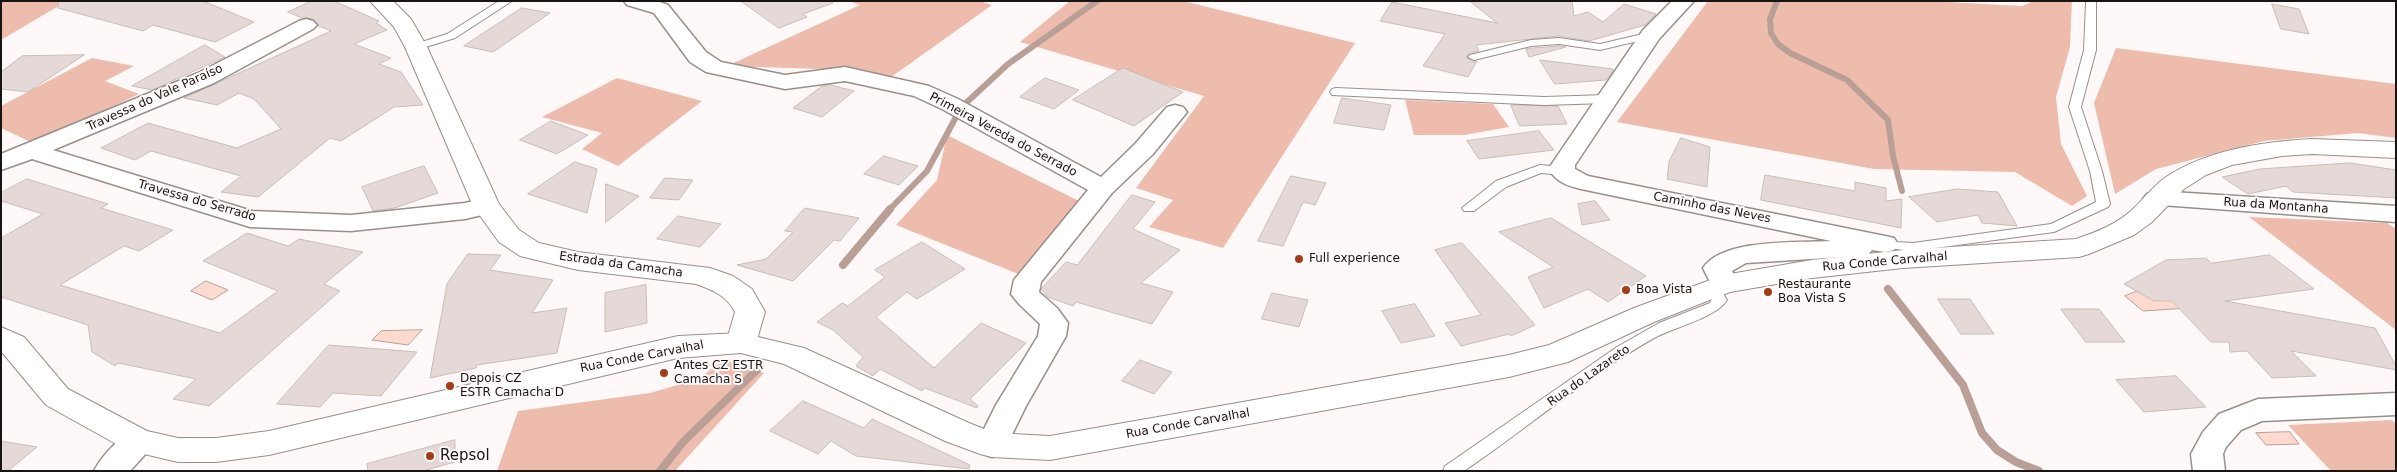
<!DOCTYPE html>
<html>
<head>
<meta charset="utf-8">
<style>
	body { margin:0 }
	#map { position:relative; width:2397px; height:472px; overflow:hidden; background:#fef9f8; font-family:"DejaVu Sans",sans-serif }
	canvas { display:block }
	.frame { position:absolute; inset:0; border:2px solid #181413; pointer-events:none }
</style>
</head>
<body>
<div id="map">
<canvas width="2397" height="472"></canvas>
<div class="frame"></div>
</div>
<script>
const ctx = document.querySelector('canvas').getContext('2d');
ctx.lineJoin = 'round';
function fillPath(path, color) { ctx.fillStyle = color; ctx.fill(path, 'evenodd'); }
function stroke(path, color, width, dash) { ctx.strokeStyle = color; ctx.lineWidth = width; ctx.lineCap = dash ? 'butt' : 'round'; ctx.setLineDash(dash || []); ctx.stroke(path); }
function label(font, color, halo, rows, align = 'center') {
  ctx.font = font + ' "DejaVu Sans",sans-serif'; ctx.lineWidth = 4; ctx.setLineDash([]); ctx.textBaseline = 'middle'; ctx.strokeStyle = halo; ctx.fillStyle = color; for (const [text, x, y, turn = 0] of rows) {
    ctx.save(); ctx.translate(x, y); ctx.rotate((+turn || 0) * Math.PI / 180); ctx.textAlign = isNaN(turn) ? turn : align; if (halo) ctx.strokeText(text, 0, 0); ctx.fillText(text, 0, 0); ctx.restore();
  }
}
const green = new Path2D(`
	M1 1H67L1 40Z
	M848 1H979L992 5 887 80 849 70 727 66 860 5Z
	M1070 1H1183L1355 43 1223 248 1149 227 1173 200 1136 188 1204 96 1020 42Z
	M1708 1H1928L2022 6 2034 1H2072L2070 47 2056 97 2061 144 2087 196 2072 206 2015 172 1874 169 1617 122Z
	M2116 48 2396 84V138L2358 133 2264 141 2156 169 2115 194 2094 103Z
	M92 58 134 66 105 81 139 94 35 144 1 128V106Z
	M617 78 702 101 618 166 582 149 602 133 542 117Z
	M1405 100 1493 104 1509 127 1464 135H1414Z
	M947 135 1083 203 1021 275 896 225 937 180Z
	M2249 217 2387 223 2396 229V330Z
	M724 360 764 373 675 471H497L518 411 650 393 698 379Z
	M2392 420 2396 424V471H2331L2288 425Z`);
const water = new Path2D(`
	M206 281 228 290 212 300 191 291Z
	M2138 291 2176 296 2188 308 2143 311 2125 296Z
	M422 330 408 345 372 340 381 331Z
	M2290 432 2299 444 2266 445 2256 433Z`);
const streamFar1 = new Path2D(`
	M1777 1 1770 19 1771 33 1778 44 1790 53 1847 80 1888 120 1893 156 1902 191
	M966 103 1008 64 1097 1
	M889 210 927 171 956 117`);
const stream = new Path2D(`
	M843 265 890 209
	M1888 289 1963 385 1982 433 1997 450 2016 462 2039 471
	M660 471 683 442 760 367`);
const building = new Path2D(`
	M59 1H203L254 22 215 42 153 25 143 31 58 8Z
	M312 1H334L379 21 376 23 387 30 354 44 391 58 379 64 401 72 423 105 394 107 341 141 330 138 258 197 221 192 241 176 151 151 135 160 101 148 148 123 237 148 281 129 254 99 239 93 217 105 184 98 331 31 319 26 314 19 302 18 288 12Z
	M741 1H832L833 3 803 14 807 17 779 28Z
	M1470 1H1572L1574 16 1588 12 1603 22 1624 4 1656 14 1645 25 1589 41 1559 36 1476 45 1479 51 1470 53 1466 57 1473 62 1477 61 1468 77 1423 66 1445 34 1380 21 1392 2 1497 23Z
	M2272 4 2299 9 2309 34 2281 29Z
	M522 8 550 13 493 52 464 46Z
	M205 45 225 57 152 90 132 86Z
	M1559 46 1566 47 1529 57 1526 49Z
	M84 55 28 92 1 89V72L22 56Z
	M1540 60 1613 69V71L1606 80 1555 84Z
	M1123 68 1183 92 1134 126 1073 100Z
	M1045 78 1079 90 1054 109 1020 97Z
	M831 85 854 91 822 117 793 108 822 86Z
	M1342 98 1391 105 1384 130 1334 123Z
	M1511 105 1558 106 1567 124 1520 126Z
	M551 121 588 135 557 154 520 140Z
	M1539 131 1554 150 1479 159 1467 141Z
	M1681 138 1710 147 1707 187 1667 179 1669 162Z
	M884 156 918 166 899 185 864 174Z
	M575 162 597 169 587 213 528 194Z
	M2351 163 2396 170V198L2293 192 2286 186 2248 194 2222 177 2260 169Z
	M424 166 438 193 395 208 373 211 362 187Z
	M1765 175 1855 191V182L1886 188V201L1902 199 1901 228 1761 200Z
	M1291 176 1326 183 1315 205 1303 202 1283 246 1258 241Z
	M665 178 693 180 679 200 650 198Z
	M27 179 108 204 101 208 173 230 139 251 124 246 60 285 220 333 278 291 203 261 247 233 288 246 299 239 363 252 324 284 340 291 209 406 173 399 196 379 118 363 115 366 92 352 88 325 1 297V238L43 214 1 201V193Z
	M606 184 639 196 606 222Z
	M1957 189 1998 192 2017 226 1982 223 1978 215 1937 222 1909 197Z
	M1132 195 1155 202 1133 229 1180 250 1141 283 1173 292 1152 324 1076 302 1073 306 1048 297 1041 289 1066 262 1077 265Z
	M1595 201 1610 220 1582 225 1578 204Z
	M805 208 859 218 840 241 834 240 793 281 737 265 766 259 793 232 785 231Z
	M678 216 721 224 700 247 657 239Z
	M1551 218 1646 276 1608 302 1588 289 1544 308 1528 277 1553 267 1499 232Z
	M922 242 965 269 917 299 907 292 876 317 934 368 981 323 1026 343 970 399 978 406 977 408 925 388 922 391 880 369 873 376 856 366 863 357 833 330 817 322 842 303 848 306 885 277 875 270Z
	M1462 243 1507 293 1535 325 1511 336 1509 334 1461 346 1445 323 1481 315 1435 250Z
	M468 254 501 255 490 270 553 280 532 313 567 308 557 353 477 365 476 368 430 378 447 284Z
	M2270 255 2314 289 2225 301 2375 328 2396 366V370L2291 351 2316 376 2272 378 2247 351 2230 352 2229 342H2211L2172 301H2154L2124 284 2166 260 2206 258 2211 263Z
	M646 285 647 323 605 332V293Z
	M1272 293 1308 300 1299 327 1262 319Z
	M1938 299H1970L1994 334H1961Z
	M1415 304 1435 336 1401 343 1382 311Z
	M2061 309H2099L2125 342H2086Z
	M329 345 417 352 381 396 333 393 320 407 277 404Z
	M1140 360 1172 372 1154 394 1122 381Z
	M2176 376 2206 407 2144 412 2116 380Z
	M803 401 864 428 872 419 970 465 969 469 856 456 831 441 818 454 770 431Z
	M455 440V462L423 471H368L367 464Z
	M1 441 37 447 8 471H1Z`);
const service = new Path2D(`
	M499 1H512L455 38 416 50 410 47 412 45 447 34Z
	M2096 1V50L2081 107 2102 171 2110 204 2108 207 2054 232 1913 251 1880 247 1878 244 1880 241 1913 243 2051 224 2096 202 2090 171 2069 107 2084 50 2086 2Z
	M1651 32 1655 33V37L1600 50 1559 44 1531 46 1474 60 1468 57 1470 55 1531 40 1559 38 1600 44Z
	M1336 88 1544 97 1606 95 1612 99 1606 103 1544 105 1332 95 1330 92 1332 89Z
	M1540 165 1562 167 1568 171 1562 175 1541 173 1506 187 1474 211H1464L1462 208 1496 181Z
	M1713 283 1718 285 1727 300C1716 318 1674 327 1654 338 1587 376 1528 428 1464 471H1443L1445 466 1617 347 1659 323 1710 303 1712 299 1706 288Z`);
const minor = new Path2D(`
	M624 1H657L668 5 706 52 721 62 785 75 845 67 929 86 958 99 1101 177 1135 144 1167 107 1175 105 1183 107 1187 112 1183 117 1153 154 1112 193 1041 282 1039 292 1057 308 1068 323 1066 336 1026 406 1003 453 992 457 981 453 976 445 996 405 1038 336 1040 324 1019 304 1011 294 1014 280 1088 190 942 109 914 96 845 81 785 89 706 72 690 62 654 13 627 5Z
	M1672 1H1694L1659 39 1575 165V169L1588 176 1885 236 1894 238 1898 244 1894 250 1885 252 1872 250 1869 254 1860 256 1746 263 1732 271 1738 284 1734 290 1724 293 1714 290 1703 268C1723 238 1798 243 1831 241L1581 189C1568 186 1557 182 1550 171L1551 165 1643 30Z
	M306 19 313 21 317 25 313 29 214 83 53 150 252 211 351 215 465 203 486 198 495 200 499 206 495 212 465 219 351 231 250 227 32 159 1 170V154L198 73 299 21Z
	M2156 191 2396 206V222L2147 204 2143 199 2147 194Z
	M2396 393V415L2262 421 2241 430 2226 447 2223 454 2225 471H2193L2191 454 2203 432 2219 414 2258 399Z
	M139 429 150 433 155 441 150 449 130 471H94C103 454 121 435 139 429Z`);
const tertiary = new Path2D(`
	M370 1H393L411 19 427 47 499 204 519 230 539 243 578 252 710 268 733 276 752 289 765 312 756 343 752 350 741 353 730 350 726 343 735 312C727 296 713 290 696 284L578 270 520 256 499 242 473 206 405 47 394 27Z`);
const secondary = new Path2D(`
	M2312 139 2396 142V158L2312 154 2282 156 2232 165 2206 175 2184 189 2152 222 2134 235 2089 254 2079 257 1903 268 1812 278 1730 292 1654 322 1568 362 1509 377 1050 460 992 457 980 454 945 441 784 364 741 353 678 358 269 455 216 462H178L127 450 46 405 1 351V327L24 337 68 389 147 431 178 438H216L269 431 678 336 741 333 804 348 969 423 994 433 1050 436 1509 355 1549 345 1634 308 1724 275 1812 260 1903 250 2076 239C2097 232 2117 224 2133 209 2144 199 2153 186 2166 177 2209 149 2262 142 2312 139Z`);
const markers = [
	[1299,259,5,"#a23b17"],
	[1626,290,5,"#a23b17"],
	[1768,292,5,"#a23b17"],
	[664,373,5,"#a23b17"],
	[450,386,5,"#a23b17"],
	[430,456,5,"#a23b17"]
];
const streetNames = [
	["Travessa do Vale Paraíso",155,98,-24],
	["Primeira Vereda do Serrado",1003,135,28],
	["Travessa do Serrado",197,201,16],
	["Rua da Montanha",2276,206,4],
	["Caminho das Neves",1712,208,11],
	["Rua Conde Carvalhal",1885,262,-5],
	["Estrada da Camacha",621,265,8],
	["Rua Conde Carvalhal",642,357,-11],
	["Rua do Lazareto",1589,376,-35],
	["Rua Conde Carvalhal",1188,424,-10]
];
const poiNames = [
	["Full experience",1309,259],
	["Restaurante",1778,285],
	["Boa Vista S",1778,299],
	["Boa Vista",1636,290],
	["Antes CZ ESTR",674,366],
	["Camacha S",674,380],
	["Depois CZ",460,379],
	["ESTR Camacha D",460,393]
];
const nearPoinames = [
	["Repsol",440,456]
];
fillPath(green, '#eebcac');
fillPath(water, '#fedace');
stroke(water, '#b99f96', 1);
stroke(streamFar1, '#b99f96', 6);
stroke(stream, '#b99f96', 8);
fillPath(building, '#e4d9d6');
stroke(building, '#c7bdb9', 1);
stroke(service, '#988f8b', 2);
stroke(minor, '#988f8b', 3);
stroke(tertiary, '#988f8b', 2);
stroke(secondary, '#988f8b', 2);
fillPath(service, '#fff');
fillPath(minor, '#fff');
fillPath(tertiary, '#fff');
fillPath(secondary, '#fff');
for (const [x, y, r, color] of markers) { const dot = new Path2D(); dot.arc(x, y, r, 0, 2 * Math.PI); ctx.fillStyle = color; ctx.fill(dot); stroke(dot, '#fef9f8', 2); }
label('12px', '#181413', '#fef9f8', streetNames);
label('12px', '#181413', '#fef9f8', poiNames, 'left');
label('15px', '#181413', '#fef9f8', nearPoinames, 'left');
</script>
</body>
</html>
